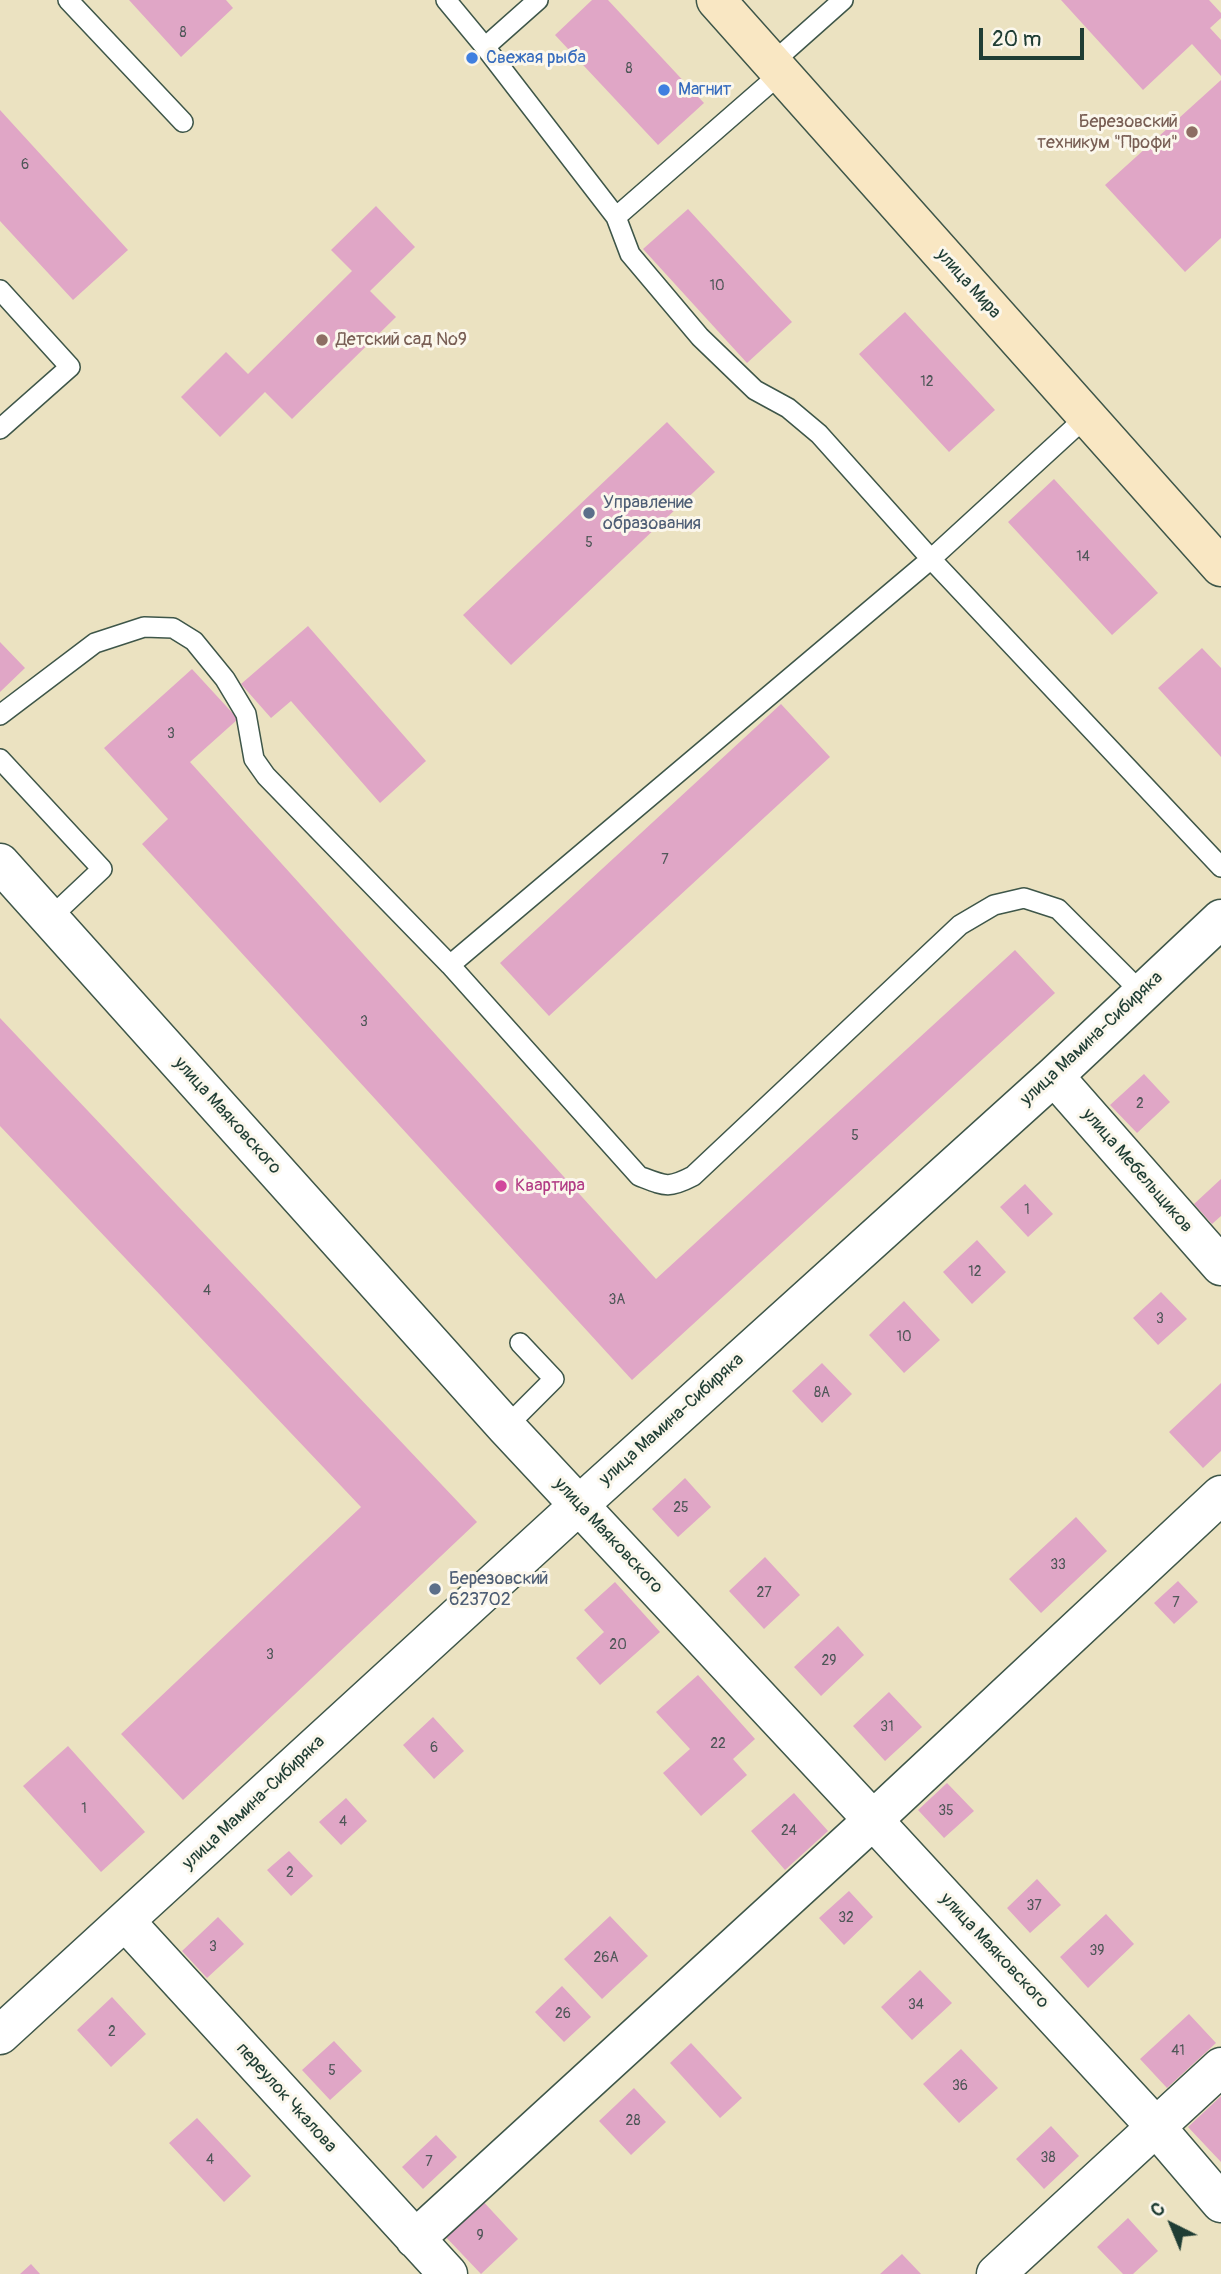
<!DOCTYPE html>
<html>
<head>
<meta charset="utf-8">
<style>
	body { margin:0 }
	#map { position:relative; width:1221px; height:2274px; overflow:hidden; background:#ebe2c1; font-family:Pangolin,sans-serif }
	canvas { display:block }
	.north { position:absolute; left:1137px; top:2190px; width:70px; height:70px; -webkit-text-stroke:5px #fbf7ec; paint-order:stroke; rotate:317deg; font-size:19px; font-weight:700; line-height:28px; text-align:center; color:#1f3d34 }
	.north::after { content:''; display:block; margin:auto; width:24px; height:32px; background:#1f3d34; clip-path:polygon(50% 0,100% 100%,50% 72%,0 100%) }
	.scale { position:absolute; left:979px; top:28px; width:105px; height:32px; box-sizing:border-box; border:4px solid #1f3d34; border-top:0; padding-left:9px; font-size:21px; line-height:24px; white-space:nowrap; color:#1f3d34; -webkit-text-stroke:5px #fbf7ec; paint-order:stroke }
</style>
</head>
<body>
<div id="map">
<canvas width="1221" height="2274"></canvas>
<div class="north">С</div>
<div class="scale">20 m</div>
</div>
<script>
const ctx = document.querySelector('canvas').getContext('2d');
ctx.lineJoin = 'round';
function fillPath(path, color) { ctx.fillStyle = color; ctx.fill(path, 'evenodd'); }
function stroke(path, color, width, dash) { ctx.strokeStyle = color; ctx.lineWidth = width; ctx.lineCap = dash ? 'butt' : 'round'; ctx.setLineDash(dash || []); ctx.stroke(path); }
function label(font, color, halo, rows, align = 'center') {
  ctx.font = font + ' Pangolin,sans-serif'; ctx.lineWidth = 6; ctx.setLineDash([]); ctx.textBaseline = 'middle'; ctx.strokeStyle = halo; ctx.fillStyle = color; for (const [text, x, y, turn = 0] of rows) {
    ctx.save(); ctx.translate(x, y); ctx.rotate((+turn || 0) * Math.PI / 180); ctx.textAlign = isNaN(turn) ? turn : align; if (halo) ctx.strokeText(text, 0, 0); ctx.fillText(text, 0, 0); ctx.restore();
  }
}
const building = new Path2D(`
	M129 0H226L233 8 181 57Z
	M592 0H608L704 103 658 145 555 35Z
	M1061 0H1209L1221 13V18L1210 28 1221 40V76L1192 44 1143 90Z
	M1221 80V238L1185 272 1105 185Z
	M0 110 128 250 73 300 0 221Z
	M376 206 415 247 370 291 396 317 292 419 265 392 220 437 181 397 226 352 248 374 352 271 331 250Z
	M688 209 792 322 747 363 643 249Z
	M905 312 995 410 949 452 859 354Z
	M667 422 715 472 511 665 463 615Z
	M1054 479 1158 593 1112 635 1008 522Z
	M308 626 426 761 380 803 291 701 271 718 241 684Z
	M0 642 25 668 0 692Z
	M1202 648 1221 668V757L1158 688Z
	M192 669 238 719 190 762 656 1279 1015 950 1055 993 632 1380 142 844 168 819 104 748Z
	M781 704 830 757 549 1016 500 963Z
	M0 1018 477 1522 183 1800 121 1734 361 1507 0 1126Z
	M1144 1074 1170 1102 1137 1133 1110 1105Z
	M1221 1179V1216L1212 1224 1194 1204Z
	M1025 1184 1053 1214 1028 1237 1000 1207Z
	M977 1240 1006 1272 972 1304 943 1272Z
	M1161 1292 1187 1319 1158 1345 1133 1318Z
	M904 1301 940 1340 904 1373 869 1335Z
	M822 1363 852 1394 822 1423 792 1391Z
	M1221 1383V1451L1203 1468 1169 1432Z
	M685 1478 711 1507 678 1537 652 1509Z
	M1076 1517 1107 1551 1041 1613 1009 1579Z
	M765 1557 800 1595 764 1629 729 1591Z
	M1178 1581 1198 1602 1174 1624 1154 1603Z
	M615 1582 660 1632 600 1685 576 1658 604 1632 584 1610Z
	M838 1626 864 1655 821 1696 794 1667Z
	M698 1675 755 1739 733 1759 747 1775 701 1816 663 1773 690 1749 656 1712Z
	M889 1692 922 1727 885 1761 853 1726Z
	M433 1717 464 1751 434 1779 403 1745Z
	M68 1746 145 1832 101 1872 23 1786Z
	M947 1783 974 1811 944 1838 918 1810Z
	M794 1793 828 1831 785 1870 751 1831Z
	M346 1798 367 1821 341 1845 319 1822Z
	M289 1851 313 1876 291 1896 267 1870Z
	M1037 1879 1061 1905 1030 1933 1007 1908Z
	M849 1891 873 1917 844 1945 819 1918Z
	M1106 1914 1134 1944 1088 1988 1060 1957Z
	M610 1916 648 1956 602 1999 564 1959Z
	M218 1917 244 1944 207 1978 182 1951Z
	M920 1970 952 2003 912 2040 881 2007Z
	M562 1986 591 2017 564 2042 535 2012Z
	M112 1997 146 2034 111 2067 77 2030Z
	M1189 2014 1216 2043 1167 2088 1140 2059Z
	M334 2041 362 2071 330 2100 302 2070Z
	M691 2043 742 2098 720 2118 670 2063Z
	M961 2049 998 2088 959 2123 923 2084Z
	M634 2088 666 2122 631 2155 599 2121Z
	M1221 2096V2162L1188 2127Z
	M197 2118 251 2176 224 2202 169 2143Z
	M1051 2126 1079 2156 1044 2189 1016 2159Z
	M436 2135 457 2157 423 2189 402 2167Z
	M480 2198 518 2239 481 2274 442 2233Z
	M1128 2218 1158 2251 1133 2274H1123L1097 2247Z
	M902 2254 921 2274H880Z
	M31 2264 40 2274H20Z`);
const lane = new Path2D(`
	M68 0 183 122
	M446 0 485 47 538 0
	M485 47 616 217 780 74
	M771 64 843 0
	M616 217 630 254 700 337 755 390 788 408 819 434 931 559 1221 867
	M0 290 70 367 0 429
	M0 715 95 643 144 627 173 628 194 641 225 679 246 714 254 759 266 776 450 965 639 1176C665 1186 668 1189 693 1176L960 925 994 905 1024 898 1058 909 1142 993
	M0 759 102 869 50 918
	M450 965 931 559 1086 417
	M506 1427 554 1379 520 1343`);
const street = new Path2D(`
	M0 863 506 1427 873 1820 1156 2127 1221 2203
	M1054 1076 1221 1266
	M125 1921 448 2274
	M0 2035 579 1505 1054 1076 1221 919
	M415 2239 873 1820 1221 1495
	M996 2274 1221 2067`);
const secondary = new Path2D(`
	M716 0 1221 567`);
const markers = [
	[472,58,7,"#3f7fe0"],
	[664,90,7,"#3f7fe0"],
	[1192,132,7,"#8d6e63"],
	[322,340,7,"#8d6e63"],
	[589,513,7,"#5c6f8a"],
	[501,1186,7,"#d1479c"],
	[435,1589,7,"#5c6f8a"]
];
const numberNames = [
	["8",183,33],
	["8",629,69],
	["6",25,165],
	["10",717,286],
	["12",927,382],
	["5",589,543],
	["14",1083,557],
	["3",171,734],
	["7",665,860],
	["3",364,1022],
	["2",1140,1104],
	["5",855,1136],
	["1",1027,1210],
	["12",975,1272],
	["4",207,1291],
	["3А",617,1300],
	["3",1160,1319],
	["10",904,1337],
	["8А",822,1393],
	["25",681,1508],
	["33",1058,1565],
	["27",764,1593],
	["7",1176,1603],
	["20",618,1645],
	["3",270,1655],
	["29",829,1661],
	["31",887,1727],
	["22",718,1744],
	["6",434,1748],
	["1",84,1809],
	["35",946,1811],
	["4",343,1822],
	["24",789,1831],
	["2",290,1873],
	["37",1034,1906],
	["32",846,1918],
	["3",213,1947],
	["39",1097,1951],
	["26А",606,1958],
	["34",916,2005],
	["26",563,2014],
	["2",112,2032],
	["41",1178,2051],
	["5",332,2071],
	["36",960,2086],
	["28",633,2121],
	["38",1048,2158],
	["4",210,2160],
	["7",429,2162],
	["9",480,2236]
];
const shopNames = [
	["Свежая рыба",486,58],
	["Магнит",678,90]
];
const educationNames = [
	["Березовский",1178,122],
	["техникум \"Профи\"",1178,143],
	["Детский сад №9",336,340,"left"]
];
const streetNames = [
	["улица Мира",968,284,48],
	["улица Мамина-Сибиряка",1092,1039,-43],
	["улица Маяковского",227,1116,48],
	["улица Мебельщиков",1137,1171,49],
	["улица Мамина-Сибиряка",672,1420,-42],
	["улица Маяковского",608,1536,47],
	["улица Мамина-Сибиряка",254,1803,-43],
	["улица Маяковского",994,1951,47],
	["переулок Чкалова",286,2098,48]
];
const serviceNames = [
	["Управление",603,503],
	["образования",603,524],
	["Березовский",449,1579],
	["623702",449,1600]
];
const hotelNames = [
	["Квартира",515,1186]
];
fillPath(building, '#e0a6c6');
stroke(lane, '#3e5649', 22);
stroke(street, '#3e5649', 41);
stroke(secondary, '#3e5649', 41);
stroke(lane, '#fff', 19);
stroke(street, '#fff', 38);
stroke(secondary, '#f9e7c3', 38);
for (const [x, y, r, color] of markers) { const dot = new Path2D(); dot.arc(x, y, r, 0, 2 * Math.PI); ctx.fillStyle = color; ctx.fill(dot); stroke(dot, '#fbf7ec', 2.5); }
label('14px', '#4f5758', null, numberNames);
label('18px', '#366cbe', '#fbf7ec', shopNames, 'left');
label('18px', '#785e54', '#fbf7ec', educationNames, 'right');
label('18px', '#1f3d34', '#fbf7ec', streetNames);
label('18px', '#4e5e75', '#fbf7ec', serviceNames, 'left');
label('18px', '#b23c85', '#fbf7ec', hotelNames, 'left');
</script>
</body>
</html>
